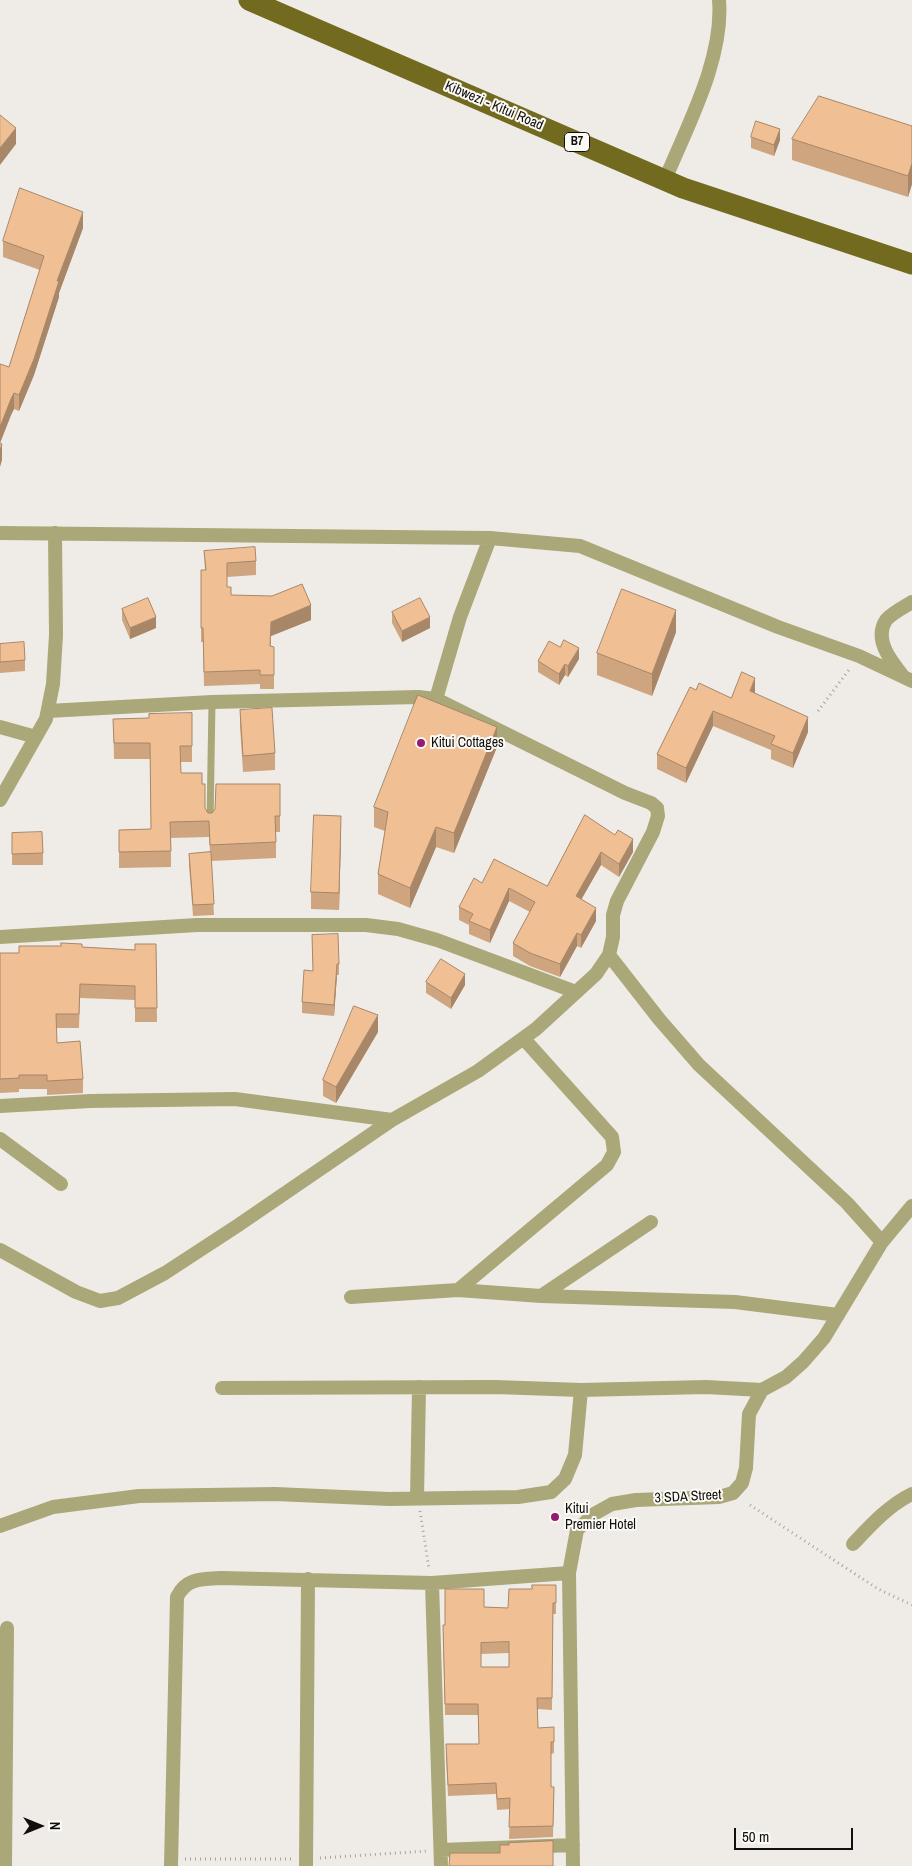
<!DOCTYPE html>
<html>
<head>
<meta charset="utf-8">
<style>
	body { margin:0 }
	#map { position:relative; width:912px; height:1866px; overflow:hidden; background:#efece8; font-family:"Archivo Narrow",sans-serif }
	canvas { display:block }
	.north { position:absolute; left:15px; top:1801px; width:50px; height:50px; -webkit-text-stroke:4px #fcfaf5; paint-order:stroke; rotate:90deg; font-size:14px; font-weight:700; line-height:20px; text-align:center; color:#100f0e }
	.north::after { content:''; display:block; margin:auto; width:18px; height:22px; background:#100f0e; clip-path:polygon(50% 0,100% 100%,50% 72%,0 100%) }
	.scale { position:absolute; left:734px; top:1828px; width:119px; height:22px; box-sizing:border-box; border:2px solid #100f0e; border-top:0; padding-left:6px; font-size:15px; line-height:18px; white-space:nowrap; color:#100f0e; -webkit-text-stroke:4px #fcfaf5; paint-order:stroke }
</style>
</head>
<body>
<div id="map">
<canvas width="912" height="1866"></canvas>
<div class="north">N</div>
<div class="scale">50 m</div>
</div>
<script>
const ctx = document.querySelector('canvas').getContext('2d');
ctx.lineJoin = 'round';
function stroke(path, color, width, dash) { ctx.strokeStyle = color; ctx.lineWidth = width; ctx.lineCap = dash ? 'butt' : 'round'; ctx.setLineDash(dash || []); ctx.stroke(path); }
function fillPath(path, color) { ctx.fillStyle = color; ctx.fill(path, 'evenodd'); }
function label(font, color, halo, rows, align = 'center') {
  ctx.font = font + ' "Archivo Narrow",sans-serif'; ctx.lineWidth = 4; ctx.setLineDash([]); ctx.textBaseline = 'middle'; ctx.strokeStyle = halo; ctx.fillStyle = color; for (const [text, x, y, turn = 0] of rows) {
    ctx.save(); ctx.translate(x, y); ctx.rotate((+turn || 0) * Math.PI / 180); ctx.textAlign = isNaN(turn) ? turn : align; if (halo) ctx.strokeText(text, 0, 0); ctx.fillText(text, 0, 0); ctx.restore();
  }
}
const path = new Path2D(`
	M818 711 851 667
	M750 1505 878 1589 912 1605
	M420 1511 429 1569
	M320 1858 428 1851
	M185 1859H293`);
const service = new Path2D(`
	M210 822 212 702`);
const minor = new Path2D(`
	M665 180C687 126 724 59 719 0
	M0 533 490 538 580 546 778 627 859 656 912 681
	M903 676C892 662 873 640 886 620 892 613 904 607 912 602
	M48 711 212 702 418 697 436 699 460 617 490 538
	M0 727 36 737
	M0 800 46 719 53 684 56 635 55 533
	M0 937 197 925H366L398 929 437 940 576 992
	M609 955 659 1019 699 1065 847 1203 882 1242
	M0 1106 90 1101 235 1099 392 1120
	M0 1139 61 1184
	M0 1250 76 1292 100 1301 118 1298 165 1273 237 1226 392 1120 478 1071 536 1029 596 974 609 955 613 937V915L617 901 653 832 658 816 657 808 651 803 625 793 436 699
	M458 1290 607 1165 614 1152 612 1137 524 1039
	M541 1296 651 1222
	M351 1297 458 1290 541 1296 735 1302 838 1315
	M222 1388 495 1387 581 1390 706 1387 762 1390
	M417 1498 419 1387
	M0 1526 53 1507 139 1496 275 1494 389 1499 518 1497 551 1492 565 1479 575 1455 581 1390
	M853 1544C870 1526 889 1505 912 1494
	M432 1583 441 1866
	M441 1850 573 1845
	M5 1866 7 1628
	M171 1866 177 1597C186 1578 202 1579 221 1578L432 1583 569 1573
	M306 1866 308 1579
	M573 1866 569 1573 577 1530 594 1514 612 1504 636 1500 719 1497 733 1493 742 1483 746 1468 749 1414 762 1390 786 1377 803 1362 824 1338 882 1242 912 1206`);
const primary = new Path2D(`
	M249 0 683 188 912 264`);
const wall = new Path2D(`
	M912 126V184L908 197 792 160V139Z
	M751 137 780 140 774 156 751 148Z
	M83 228 59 293V297L34 375 19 411 14 409 11 415 0 443 9 367 40 270 3 257V241Z
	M204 551 256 561V575L227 577V587L231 595 311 620 271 636V647L274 661V689H260V684L204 686 203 642H201V570H205Z
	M122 609 156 628 130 639 122 620Z
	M392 612 430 628 402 642 392 623Z
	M676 632 652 696 597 675V653Z
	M0 644 25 660V671L0 673Z
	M560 647 579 659 568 677 565 675 559 685 538 672V661Z
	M696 690 731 698 755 693 808 732 793 768 771 759V750L713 726 686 783 657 769V754Z
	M240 710 275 753V770L243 772 240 726Z
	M113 719 192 746V762H180L181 773 202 784 205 809 208 813H212L280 784V832H276V858L211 861 214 915 193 916 189 865V854L210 852 209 837 171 838V867L119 868V830L151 829 150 759H114Z
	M497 747 454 853 436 847 410 908 378 894V874L385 831 374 827V807Z
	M585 815 633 852 619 877 601 865 581 899 596 921 581 948 577 946 560 977 530 966 513 956V943L530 912 509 901 490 943 469 934V925L459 920V907L482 883 547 886Z
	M12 833 43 853V865H12Z
	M341 833 339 910 311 909V892Z
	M312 935 339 964V975H337L334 1016 302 1013V1002L313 971Z
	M156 944 157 1022H135V1000L80 998 79 1028H56L57 1043 83 1079V1093L47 1095V1089H19V1092L0 1093V953H19L82 947 135 950Z
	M426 982 465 985 451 1009 426 993Z
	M378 1032 336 1103 323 1096V1080Z
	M556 1585V1614H553L552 1710 537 1709 538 1728 554 1727V1753L551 1754V1787H554L553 1837 509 1839 510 1809 497 1810 496 1794 448 1796 446 1755 479 1744 478 1715H445L443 1636 445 1625 484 1607 508 1608 532 1589ZM509 1653V1667H481V1654Z`);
const shadedWall = new Path2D(`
	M16 128V144L0 165V148Z
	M780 129V140L774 156V145Z
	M912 163V184L908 197V176Z
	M83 212V228L59 293V297L34 375 19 411V395L57 281Z
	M14 393V409L11 415 0 443V427L11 399Z
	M2 444V460L0 467V451Z
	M311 605V620L271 636V622Z
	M676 610V632L652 696V674Z
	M156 617V628L130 639V628Z
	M430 617V628L402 642V631Z
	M579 648V659L568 677V666Z
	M565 664V675L559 685V674Z
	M755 678V693L750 691Z
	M713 711V726L686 783V768Z
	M808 717V732L793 768V753Z
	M497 727V747L454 853V833Z
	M341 816V833L339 910V893Z
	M436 827V847L410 908V888Z
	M633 839V852L619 877V864Z
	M601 852V865L576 909V896Z
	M509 888V901L490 943V930Z
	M596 908V921L581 948V935Z
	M577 933V946L560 977V964Z
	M337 964V975L334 1016V1005Z
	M465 974V985L451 1009V998Z
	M378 1015V1032L336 1103V1087Z`);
const building = new Path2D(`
	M819 96 912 126V163L908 176 792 139Z
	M0 115 16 128 0 148Z
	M756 121 780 129 774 145 751 137Z
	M20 188 83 212 57 281H59L34 359 19 395 14 393 11 399 0 427V364L9 367 44 256 3 241Z
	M0 443 2 444 0 451Z
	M255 547 256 561 227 563V587H231V595L272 596 302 584 311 605 271 622 270 646 274 647V675H260V670L204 672 203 628H201V570H206L204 551Z
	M622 589 676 610 652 674 597 653Z
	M148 598 156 617 130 628 122 609Z
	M420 598 430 617 402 631 392 612Z
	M564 640 579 648 568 666 565 664 559 674 538 661 549 641 560 647Z
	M24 642 25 660 0 662V644Z
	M742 672 755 678 750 691 808 717 793 753 771 744 775 736 713 711 686 768 657 754 690 687 696 690 699 683 731 698Z
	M418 695 497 727 454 833 436 827 410 888 378 874 388 812 374 807Z
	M272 708 275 753 243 756 240 710Z
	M192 713V746H180L181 773H202V784H205V808L208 813H212L215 809 216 784H280V816H275L276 842 210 845 209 821 170 822 171 851 119 852V830L151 829 150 743H114L113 719 149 718V714Z
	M314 815 341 816 339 893 311 892Z
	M585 815 615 835 618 830 633 839 619 864 601 852 576 896 596 908 581 935 577 933 560 964 530 953 513 943 535 902 509 888 490 930 469 921 473 914 459 907 474 878 482 883 494 859 547 886Z
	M42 832 43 853 12 854V833Z
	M211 852 214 904 193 905 189 854Z
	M338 934 339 964H337L334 1005 302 1002 304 970 313 971 312 935Z
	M61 943 82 944V947L135 950V944H156L157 1008H135V986L80 984 79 1014H56L57 1043 80 1041 83 1079 47 1081V1075H19V1078L0 1079V953H19V946H61Z
	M441 959 465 974 451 998 426 982Z
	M354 1006 378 1015 336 1087 323 1080Z
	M532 1585H556V1603H553L552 1698H537L538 1728 554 1727V1742H551V1787H554L553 1826 509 1827 510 1798 497 1799 496 1783 448 1785 446 1744H479L478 1704H445L443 1625H445V1589H484V1607L508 1608 509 1589H532ZM509 1642V1667H481V1643Z
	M553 1841V1866H449L450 1853H500V1845H509V1843Z`);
const markers = [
	[421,743,5,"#981970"],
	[555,1517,5,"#981970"]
];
const shields = [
	[577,142,25]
];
const shieldNames = [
	["B7",577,142]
];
const streetNames = [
	["Kibwezi - Kitui Road",494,106,23],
	["3 SDA Street",688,1497,-3]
];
const poiNames = [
	["Kitui Cottages",431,743],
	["Kitui",565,1509],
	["Premier Hotel",565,1525]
];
stroke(path, '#a6a4a1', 3, [1, 4]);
stroke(service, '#aaa779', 7);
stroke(minor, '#aaa779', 14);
stroke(primary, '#726b1f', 21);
fillPath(wall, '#cea57f');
fillPath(shadedWall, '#a88668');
fillPath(building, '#f0c094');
stroke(building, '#a88668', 1);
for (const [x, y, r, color] of markers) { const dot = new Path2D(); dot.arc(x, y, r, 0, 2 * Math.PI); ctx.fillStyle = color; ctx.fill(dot); stroke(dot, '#fcfaf5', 2); }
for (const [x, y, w] of shields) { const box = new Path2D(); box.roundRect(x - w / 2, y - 9.5, w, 19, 4); ctx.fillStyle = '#fcfaf5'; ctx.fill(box); stroke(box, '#100f0e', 1); }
label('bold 12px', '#100f0e', null, shieldNames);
label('14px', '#100f0e', '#fcfaf5', streetNames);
label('14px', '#100f0e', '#fcfaf5', poiNames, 'left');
</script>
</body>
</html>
